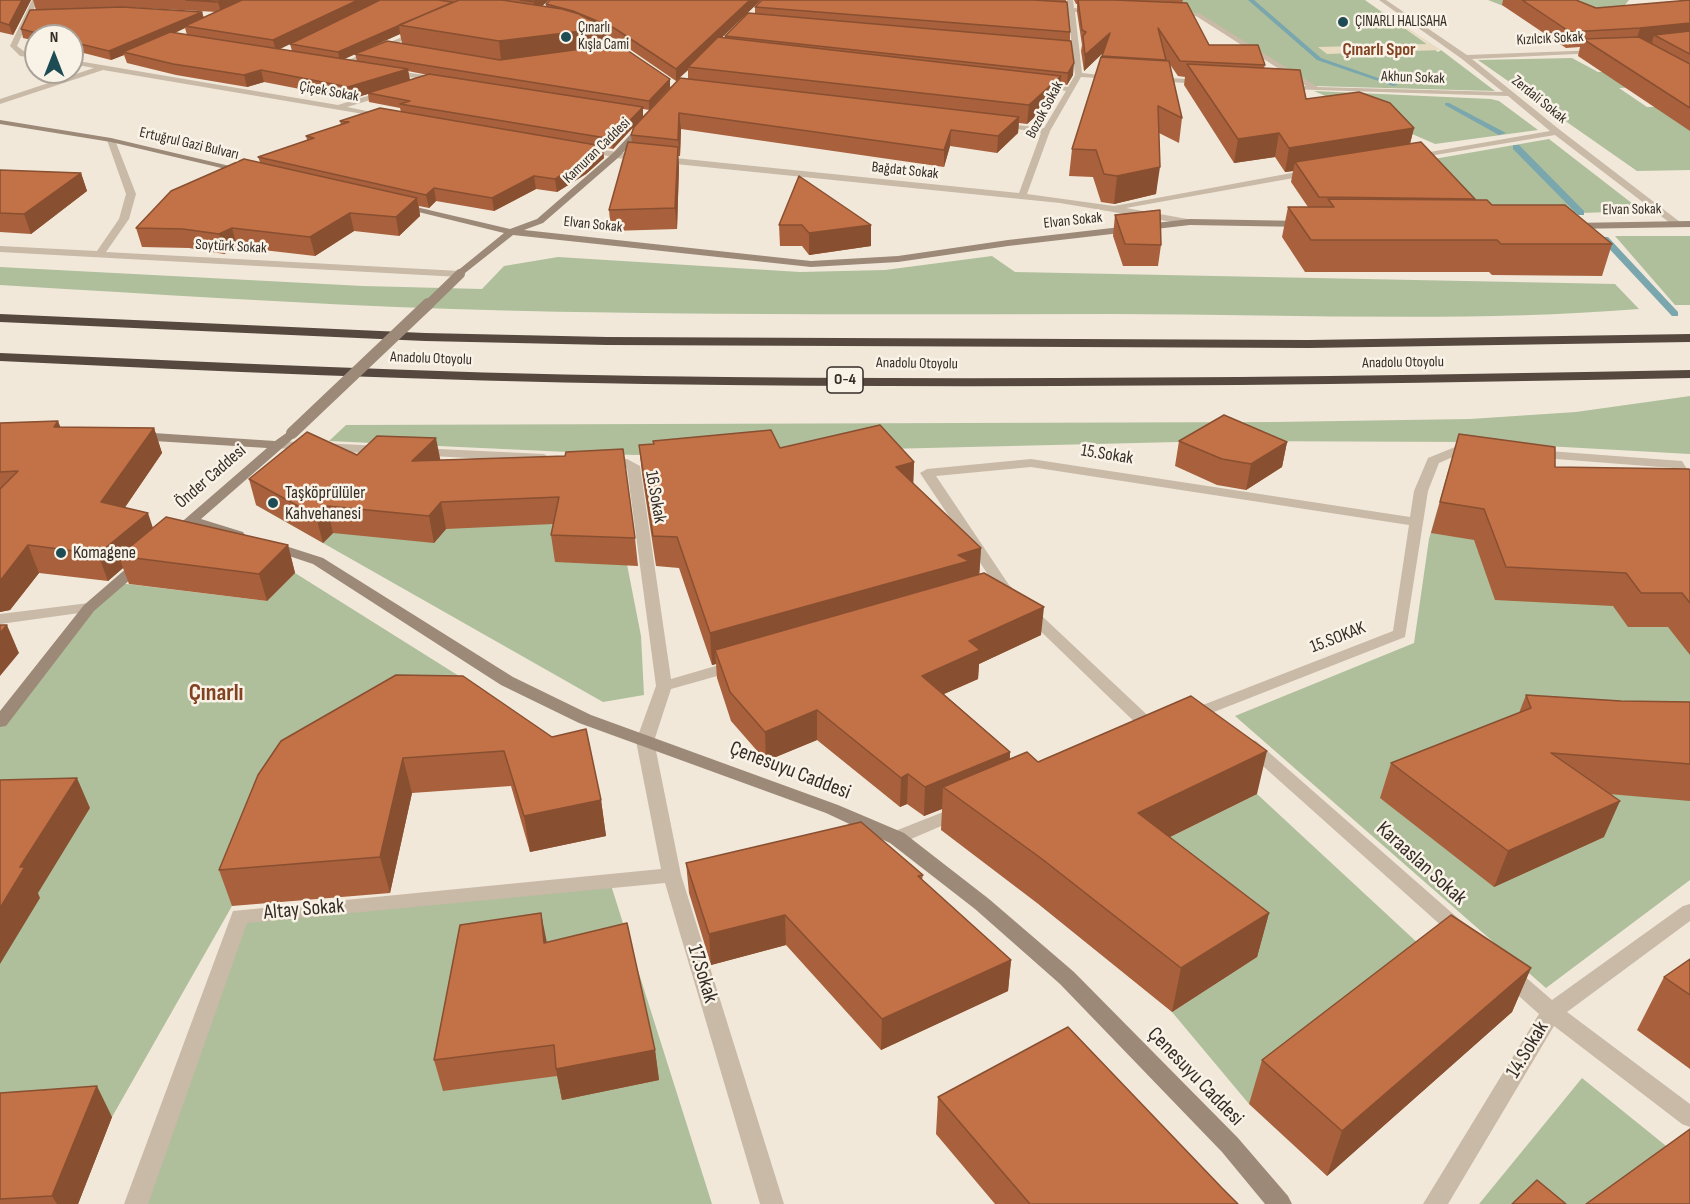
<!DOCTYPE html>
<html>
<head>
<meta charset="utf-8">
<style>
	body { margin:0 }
	#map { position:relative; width:1690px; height:1204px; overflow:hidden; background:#f1e8da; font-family:"Sofia Sans Condensed",sans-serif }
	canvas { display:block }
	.north { position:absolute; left:24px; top:24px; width:60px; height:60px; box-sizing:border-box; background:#f9f2e6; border:2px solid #aba39a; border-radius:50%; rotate:0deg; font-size:16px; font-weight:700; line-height:24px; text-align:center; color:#352d27 }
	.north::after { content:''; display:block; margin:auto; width:21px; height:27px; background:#1e4c55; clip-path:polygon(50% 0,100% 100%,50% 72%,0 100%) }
</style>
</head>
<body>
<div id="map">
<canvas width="1690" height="1204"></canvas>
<div class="north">N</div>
</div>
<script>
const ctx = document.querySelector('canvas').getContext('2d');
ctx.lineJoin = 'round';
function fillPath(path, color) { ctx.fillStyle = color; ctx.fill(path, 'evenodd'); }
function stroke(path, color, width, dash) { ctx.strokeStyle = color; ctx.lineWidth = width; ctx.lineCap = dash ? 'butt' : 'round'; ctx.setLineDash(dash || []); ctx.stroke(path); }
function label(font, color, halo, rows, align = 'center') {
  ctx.font = font + ' "Sofia Sans Condensed",sans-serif'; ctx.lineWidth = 5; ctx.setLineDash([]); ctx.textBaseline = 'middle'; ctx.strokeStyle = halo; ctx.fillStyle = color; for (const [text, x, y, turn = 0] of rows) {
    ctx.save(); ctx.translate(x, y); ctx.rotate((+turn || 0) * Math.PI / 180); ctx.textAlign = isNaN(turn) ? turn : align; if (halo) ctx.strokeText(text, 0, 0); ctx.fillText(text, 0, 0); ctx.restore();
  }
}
const green = new Path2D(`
	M1177 0H1365L1438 52 1441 50 1495 91 1312 86 1179 4Z
	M1488 0H1629L1619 12 1529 16Z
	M1572 58 1598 72H1651L1675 86 1619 88 1647 107H1690V170L1637 171 1478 60Z
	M1314 91 1491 99 1499 101 1538 130 1435 144Z
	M1549 139 1642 211 1581 213 1462 212 1399 165Z
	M1615 236H1690V305H1675Z
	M992 256 1015 272 1615 284 1639 309C1463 323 1287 314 1112 314 892 314 672 316 453 309 302 304 151 294 0 285V267L363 286 482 289 504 266 558 257 800 272 885 270Z
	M1690 396V454L1473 442 1220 441 634 455 329 441 346 425 1275 422 1470 419 1576 412Z
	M314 457 608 467 641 636 644 695 603 702 256 505Z
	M1450 464 1673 627 1690 651V880L1546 988 1235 716 1414 643 1429 539Z
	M295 573 459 676 262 831 232 906 112 1117 78 1204H0V722L89 608 119 583 267 601Z
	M1257 794 1435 959 1249 1104 1172 1012 1257 957 1130 857Z
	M610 882 712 1204H136L240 916Z
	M1582 1078 1681 1158 1618 1204H1479Z`);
const plaza = new Path2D(`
	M1365 0 1441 50 1327 54 1318 47 1428 44Z`);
const stream = new Path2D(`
	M1248 0H1254L1321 58 1398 85 1393 86 1317 60Z
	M1445 103H1449L1506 133 1499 135 1445 105Z
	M1513 145H1519L1584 211V215H1578L1513 149Z
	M1602 237H1608L1678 312V316H1672L1602 241Z`);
const street = new Path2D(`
	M32 0H38L17 46 25 52 36 54V58L20 56 10 46Z
	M1067 0H1073L1074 8 1099 11 1096 13 1075 12 1082 73 1118 77 1114 79 1081 77 1050 131 1027 194 1114 206 1313 169 1317 172 1316 174 1126 208 1193 220V224L1190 225 1060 203 616 158 578 149 582 146 616 152 1019 193 1041 133 994 125 998 123 1044 128 1066 91 1038 86 1042 84 1068 87 1075 75 1068 11 1045 8 1048 6 1068 7Z
	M1379 0H1386L1467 55 1599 50 1597 53 1472 59 1560 130 1680 222V226H1674L1555 135 1411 159 1407 156 1550 131 1508 96 1285 89H1282V85L1306 86 1196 16 1171 14 1199 13 1318 87 1503 92 1462 59Z
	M586 30 614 41 636 56 629 58 610 43 586 32Z
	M416 31 421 32 344 67 337 65Z
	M72 60 338 105 387 90 391 92 390 94 347 107 391 116 387 118 103 70 0 104V99L94 68 72 64Z
	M389 70 439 77 443 79 439 81 386 74Z
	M1153 77 1204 80 1208 82 1204 84 1150 81Z
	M111 138 115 140 136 194 129 219 106 252 460 271 465 274 460 277 0 252V246L97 251 119 219 126 194 107 140Z
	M278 441 382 446 388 450 382 454 273 448 272 445 273 442Z
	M1460 445 1478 447 1479 450 1473 454 1462 453 1439 463 1428 491 1405 637 1191 721 1185 720 1183 716 1185 712 1393 631 1409 525 1031 467 936 476 1009 585 1159 726 1161 730 1159 734H1147L999 591 920 473 927 469 1031 459 1410 517 1414 491 1428 458Z
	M418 448 544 454 550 458 544 462 413 455 412 452 413 449Z
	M1535 450 1682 461 1690 474V489L1685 488 1673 468 1530 457 1529 454Z
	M604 457 627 459 640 466 671 679 736 660 744 665 742 669 671 689 654 741 681 875 784 1204H760L665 883 247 923 148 1204H124L233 911 661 869 636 741 656 686 627 468 599 464 598 461Z
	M89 603 97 608 94 611 0 624V614Z
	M1250 739 1256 741 1468 927 1471 932 1468 937 1461 940 1454 937 1244 749 1241 745 1244 741Z
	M961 805 967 807 970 811 967 815 897 845 890 843 888 838 890 833Z
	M1690 904V921L1567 1012 1690 1104V1127L1682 1124 1554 1026 1448 1204H1423L1539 1014 1501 980 1498 974 1501 968 1508 966 1515 968 1552 1000 1683 906Z`);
const secondary = new Path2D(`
	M0 120 111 138 251 171 247 174 111 142 0 124Z
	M642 122 649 124 619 157 543 223 524 230 811 261 898 256 1008 240 1190 219 1304 221 1309 224 1304 227 1190 225 1008 246 898 262 811 267 513 235 460 277 455 274 456 272 504 233 394 206 399 203 510 229 537 219 613 153Z
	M1690 221V227L1571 229 1566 226 1571 223Z
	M292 429 298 433 296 436 201 519 243 532 245 535 238 539 193 525 184 530 177 526 267 448 138 440 132 436 138 432 275 441Z
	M270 541 323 558 513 677 591 715 838 805 904 833 989 899 1074 972 1238 1138 1288 1196 1292 1204H1265L1222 1152 1060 984 975 909 890 843 826 813 579 723 501 685 313 564 265 548 263 545 265 542Z
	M141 559 148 563 146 566 94 611 6 726 0 727V711L84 605 136 560Z`);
const highway = new Path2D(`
	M0 314 425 333 607 337 1309 340 1690 334V342L1309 348 607 345 425 341 0 322Z
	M0 353C215 362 430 373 645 376 993 381 1342 377 1690 370V378C1342 385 993 389 645 384 430 381 215 371 0 361Z`);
const secondaryBridgeFar1 = new Path2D(`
	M427 306 460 274`);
const secondaryBridge = new Path2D(`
	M292 433 428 304`);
const wall = new Path2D(`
	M0 0H31L13 35 0 32Z
	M33 0H549L542 6 546 7V4L550 0H761L722 37H725V36L755 14V7L762 0H1066L1070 32V41L1073 75 1067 85 1060 84V94L1027 124 1019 123 1018 133 997 153 950 146 944 167 681 129 680 156H678L679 167 677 229 611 231 609 210 632 143 631 135 633 127 613 149 603 147 604 158 586 174 557 192 536 189 494 211 436 201 429 208 419 206 420 216 399 236 354 231 315 256 237 247 224 254 189 248 142 247 136 228 260 162 258 157 307 140 306 136 341 125 340 121 401 112 400 108 369 102 368 94 351 99 264 82 247 87 176 75 127 63 124 55 111 60 72 50V36H36V41L23 38 21 29 202 12 204 18 217 12 124 7 36 10ZM380 0 290 44 292 51 279 49ZM185 28 187 35 175 33ZM400 34 402 43 355 54 357 61 344 59ZM606 35 615 39 676 81 688 70V78L670 87V79L607 45ZM408 71 428 75 410 80ZM643 109 649 110 643 116Z
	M1074 0H1183L1182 3 1209 45 1265 65 1264 68 1306 99 1414 128 1410 143 1475 199V200L1612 244 1602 276 1492 275 1489 272H1305L1282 237 1288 207H1308L1291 182 1293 171 1285 172 1275 157 1234 163 1184 85 1185 77 1178 76 1169 63 1182 118 1179 143 1159 133 1156 194 1114 204 1101 202 1093 177 1069 176 1072 149 1104 52 1084 71 1081 51 1082 45 1077 12V4H1076Z
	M1503 0H1576L1596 8 1690 0V131L1578 56 1580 47 1566 48 1502 5Z
	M0 170 81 173 87 191 31 234 0 232Z
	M799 176 871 246 809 255 802 246H780L779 225Z
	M1115 215 1161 245 1158 266H1123L1113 236Z
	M0 423 61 427 154 428 162 453 125 507 153 528 288 545 295 573 267 601 129 584 123 568 108 581 39 573 10 610 0 612Z
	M1459 434 1555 467 1690 470V655L1668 627H1628L1613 606 1495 600 1474 540 1431 533Z
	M1179 441 1287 442 1282 467 1246 490 1217 485 1175 466Z
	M639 445 780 448 914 462 913 483 981 548 979 575 1041 635 979 664 978 679 944 694 1010 752V760L1038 762 1257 794 1169 837 1269 913 1257 957 1172 1012 1037 903 941 830 942 809 924 816 907 804 900 807 817 740 766 761 731 721 717 678 716 664 712 665 679 568 656 566 642 474Z
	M357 455 440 460 565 456 635 538 638 566 555 562 551 535 553 524 446 529 434 543 333 533 323 543 256 505 249 479Z
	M396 675 601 800 606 836 530 852 511 786 412 793 390 893 232 906 219 870Z
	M1526 695 1621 701 1690 702V801L1609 794 1604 837 1494 887 1380 798 1391 763 1519 713Z
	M686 863 923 875 922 880 1011 960 1008 991 881 1050 786 945 711 965 689 893Z
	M546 942 655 1050 659 1080 562 1100 557 1076 443 1091 434 1060Z
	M1690 959V1069L1637 1030 1664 977Z
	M1531 968 1512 1012 1327 1176 1249 1104 1262 1060Z
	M0 1093 112 1117 78 1204H0Z
	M938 1097 1222 1188 1238 1204H995L936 1134Z`);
const shadedWall = new Path2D(`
	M22 0H31L13 35 9 25Z
	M222 0H247L221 12 218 2Z
	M358 0H380L276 51 273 40Z
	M536 0H549L535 12 534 2Z
	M750 0H761L690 68 688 67V70L676 81V69Z
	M202 12 204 20 185 26V28L129 53 123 52 124 55 111 60 109 51Z
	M1690 23V38L1654 35 1652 43 1635 45 1640 28Z
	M399 26 400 34 340 61 338 52Z
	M606 28 607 46 501 60 499 41Z
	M1110 33 1108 48 1084 71 1085 55Z
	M1074 63 1073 75 1067 85 1068 73Z
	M408 69 410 81 351 99 348 87Z
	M261 70 264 82 247 87 244 75Z
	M1061 76 1060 94 1027 124 1029 105Z
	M670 79V87L649 110V101Z
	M643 107V117L613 149 612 139Z
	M679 113 681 129 680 156 678 140Z
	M1019 117 1018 133 997 153 998 136Z
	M1414 128 1408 152 1295 162 1293 171 1285 172 1289 148Z
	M951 130 950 146 944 167V150Z
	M1279 133 1275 157 1234 163 1238 139Z
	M602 146 604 158 586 174 557 192 555 179Z
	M678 147 679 167 677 229 675 208Z
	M1160 167 1156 194 1114 204 1117 176Z
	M81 173 87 191 31 234 24 214Z
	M534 176 536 189 494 211 492 198Z
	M434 188 436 201 429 208 426 195Z
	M417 198 420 216 399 236 396 217Z
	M350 213 354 231 315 256 310 237Z
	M871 225V246L809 255V233Z
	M232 228 237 247 224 254 219 234Z
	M58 421 68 446 54 427Z
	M154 428 162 453 111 528 101 502Z
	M436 438 441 463 412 461Z
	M1287 442 1282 467 1246 490 1251 464Z
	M914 462 913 492 896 467Z
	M441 502 446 529 434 543 429 516Z
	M327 506 333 533 323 543 316 516Z
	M148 513 157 540 119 556 123 568 108 581 98 554Z
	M28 545 39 573 10 610 0 612V581Z
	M288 545 295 573 267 601 259 574Z
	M981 548 979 579 715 650 716 664 712 665 710 633Z
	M1044 607 1041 635 979 664 978 679 921 704 922 676 969 641Z
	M7 625 19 653 0 676V633Z
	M817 710V740L766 761 765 732Z
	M1267 751 1257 794 1130 857 1138 813Z
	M1010 752 1008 781 943 787 942 809 924 816 925 787Z
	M403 758 412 793 390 893 380 857Z
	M908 774 907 804 900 807 901 778Z
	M77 778 90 808 38 893 40 898 0 964V908L20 867Z
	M601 800 606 836 530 852 524 816Z
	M1620 801 1604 837 1494 887 1508 851Z
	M541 913 547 943H544Z
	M1269 913 1257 957 1172 1012 1181 968Z
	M785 915 786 945 711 965 709 934Z
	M1011 960 1008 991 881 1050 882 1019Z
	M1531 968 1512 1012 1327 1176 1342 1131Z
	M655 1050 659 1080 562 1100 556 1069Z
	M97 1086 112 1117 78 1204H57L52 1196Z`);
const building = new Path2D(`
	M0 0H22L9 25 0 22Z
	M186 0H222L218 2Z
	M242 0H358L273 40 185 26Z
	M380 0H438L453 2 338 52 290 44Z
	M459 0H502L562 9 579 14 606 28 499 41 399 25Z
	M520 0H536L534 2Z
	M550 0H750L676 69 614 28 573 11 546 4Z
	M762 0H1033L1067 2 1070 32 755 7Z
	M1078 0H1115L1187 3 1209 45H1258L1265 65 1180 61 1158 28 1166 60 1102 56 1110 33 1085 55 1083 36 1086 32 1082 30Z
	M1522 0H1576L1596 8 1690 0V23L1640 28 1570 32Z
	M122 7 202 12 109 51 72 42V36H48L21 29 30 10Z
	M748 13 1071 41 1074 63 1068 73 725 36Z
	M1690 31V54L1654 35Z
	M170 32 408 69 348 87 261 70 244 75 173 64 123 52Z
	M718 37 1061 76 1029 105 688 67Z
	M1639 37 1690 64V108L1583 39Z
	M387 41 500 60 618 44 670 79 649 101 355 54Z
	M1101 57 1169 61 1182 118 1158 106 1160 167 1117 176 1104 174 1096 150 1072 149Z
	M1187 64 1300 70 1306 99 1359 92 1390 103 1414 128 1289 148 1279 133 1238 139Z
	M429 74 643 107 612 139 400 104 410 101 368 93Z
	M680 78 1019 117 998 136 951 130 944 150 679 113 678 140 631 135 634 127Z
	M380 108 602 146 584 161 555 179 534 176 492 198 434 188 426 195 258 157 314 138 306 136 349 122 340 121Z
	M628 142 678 147 675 208 609 210Z
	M1421 142 1475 199 1319 197 1295 162Z
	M244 159 417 198 396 217 350 213 310 237 232 228 219 234 183 229 136 228 171 191Z
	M0 170 81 173 24 214 0 213Z
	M799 176 871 225 809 233 802 225H779Z
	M1328 199 1487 200 1492 205H1565L1612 244H1501L1497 240H1311L1288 207H1334Z
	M1160 210 1161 245 1125 244 1115 215Z
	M1224 415 1287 442 1251 464 1222 459 1179 441Z
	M58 421 54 427 154 428 101 502 148 513 98 554 28 545 0 581V489L18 471 0 472V423Z
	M880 425 914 462 896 467 981 548 958 555 969 561 710 633 677 537 653 536 639 445 654 444 653 441 771 430 780 448Z
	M307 432 357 455 377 436 436 438 412 461 565 456 566 452 623 449 635 538 551 535 559 497 441 502 429 516 327 506 316 516 249 479Z
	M1459 434 1555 447V467L1689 469 1690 470V603L1682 593H1641L1626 573 1506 567 1484 509 1440 502Z
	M166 517 288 545 259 574 119 556Z
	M984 573 1044 607 969 641 980 650 922 676 1010 752 925 787 908 774 901 778 817 710 765 732 730 692 715 650Z
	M0 625H7L0 633Z
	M396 675 463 676 552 737 586 729 601 800 524 816 504 751 403 758 380 857 219 870 258 775 281 741Z
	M1526 695 1621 701 1690 702V764L1551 753 1620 801 1508 851 1391 763 1531 708Z
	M1191 696 1267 751 1138 813 1269 913 1181 968 1042 859 943 787 1027 752 1038 762Z
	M77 778 20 867H25L0 908V780Z
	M861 822 923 875 918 876 1011 960 882 1019 785 915 709 934 686 863Z
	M541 913 544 943 627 923 655 1050 556 1069 554 1045 434 1060 460 925Z
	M1451 915 1531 968 1342 1131 1262 1060Z
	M1690 959V995L1664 977Z
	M1068 1027 1222 1188 1238 1204H1030L938 1097Z
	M97 1086 52 1196 0 1199V1093Z
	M1690 1129V1204H1586Z
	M1537 1180 1566 1204H1512Z`);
const markers = [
	[1343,22,6,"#1e4c55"],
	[566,37,6,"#1e4c55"],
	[273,503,6,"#1e4c55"],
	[61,553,6,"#1e4c55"]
];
const farPoinames = [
	["ÇINARLI HALISAHA",1355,22],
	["Çınarlı",578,28],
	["Kışla Cami",578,45]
];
const farStreetnames = [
	["Kızılcık Sokak",1550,39,-3],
	["Akhun Sokak",1413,78,2],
	["Çiçek Sokak",329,92,10],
	["Zerdali Sokak",1539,100,39],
	["Bozok Sokak",1045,110,-62],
	["Ertuğrul Gazi Bulvarı",189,144,13],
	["Kamuran Caddesi",597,151,-44],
	["Bağdat Sokak",905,171,6],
	["Elvan Sokak",1632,210,-1],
	["Elvan Sokak",1073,221,-6],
	["Elvan Sokak",593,225,6],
	["Soytürk Sokak",231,247,3],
	["Anadolu Otoyolu",431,359,2],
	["Anadolu Otoyolu",1403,363,-1],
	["Anadolu Otoyolu",917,364,1]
];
const shields = [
	[845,380,36]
];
const shieldNames = [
	["O-4",845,380]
];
const farQuarternames = [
	["Çınarlı Spor",1379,50]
];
const streetNames = [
	["15.Sokak",1107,455,9],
	["Önder Caddesi",211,477,-41],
	["16.Sokak",655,497,80],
	["15.SOKAK",1338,638,-21]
];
const poiNames = [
	["Taşköprülüler",285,493],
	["Kahvehanesi",285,514],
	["Komagene",73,553]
];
const nearStreetnames = [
	["Çenesuyu Caddesi",790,771,21],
	["Karaaslan Sokak",1421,864,42],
	["Altay Sokak",304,910,-5],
	["17.Sokak",702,974,73],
	["14.Sokak",1528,1050,-59],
	["Çenesuyu Caddesi",1195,1077,46]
];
const districtNames = [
	["Çınarlı",216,694]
];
fillPath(green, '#afbf9b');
fillPath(plaza, '#e9dbc2');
fillPath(stream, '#7aa6ad');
fillPath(street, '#c9b9a7');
fillPath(secondary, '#9c8978');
fillPath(highway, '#56483e');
stroke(secondaryBridgeFar1, '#9c8978', 10);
stroke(secondaryBridge, '#9c8978', 12);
fillPath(wall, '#a8613c');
fillPath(shadedWall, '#884f31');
fillPath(building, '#c37146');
stroke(building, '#884f31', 1.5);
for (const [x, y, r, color] of markers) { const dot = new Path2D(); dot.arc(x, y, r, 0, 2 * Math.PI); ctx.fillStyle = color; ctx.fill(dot); stroke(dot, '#f9f2e6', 2); }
label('15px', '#352d27', '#f9f2e6', farPoinames, 'left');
label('15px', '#352d27', '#f9f2e6', farStreetnames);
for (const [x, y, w] of shields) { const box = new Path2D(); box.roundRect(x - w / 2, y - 13, w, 26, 4.5); ctx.fillStyle = '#f9f2e6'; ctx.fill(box); stroke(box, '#352d27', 1.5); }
label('bold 16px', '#352d27', null, shieldNames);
label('bold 18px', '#824222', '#f9f2e6', farQuarternames);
label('18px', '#352d27', '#f9f2e6', streetNames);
label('18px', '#352d27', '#f9f2e6', poiNames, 'left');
label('21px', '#352d27', '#f9f2e6', nearStreetnames);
label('bold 24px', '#824222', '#f9f2e6', districtNames);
</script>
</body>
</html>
